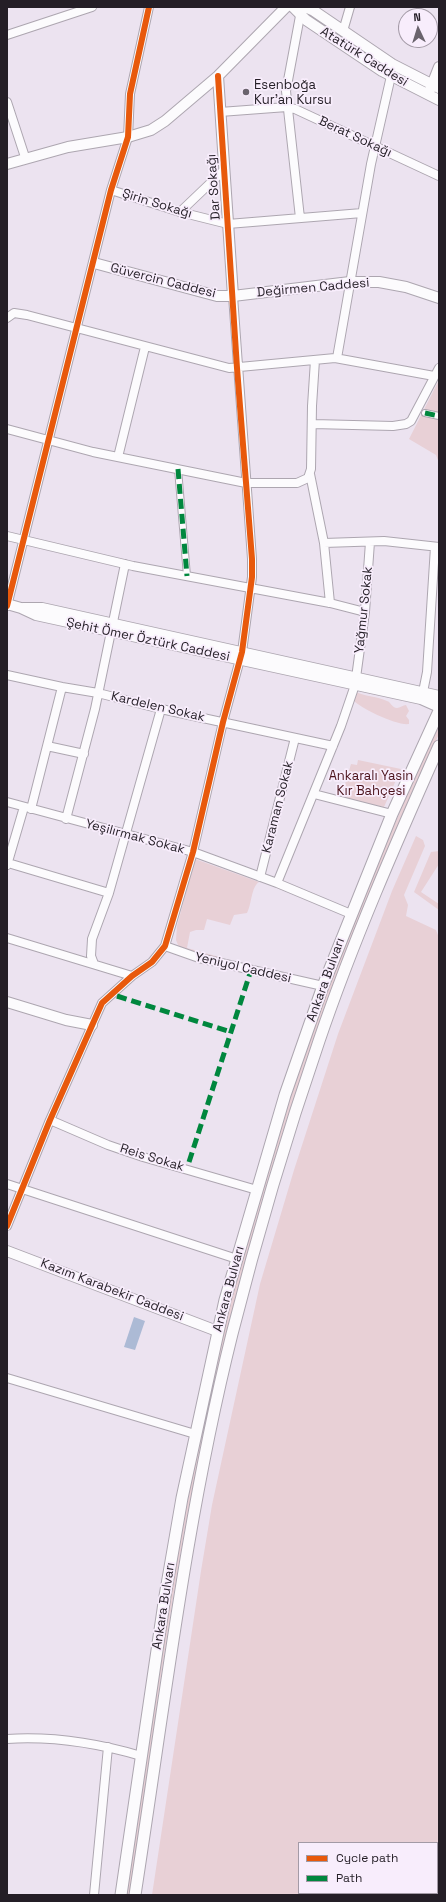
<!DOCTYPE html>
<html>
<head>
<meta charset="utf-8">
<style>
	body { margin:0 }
	#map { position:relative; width:446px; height:1902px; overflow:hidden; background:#ece3f0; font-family:"Space Grotesk",sans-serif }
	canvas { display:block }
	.frame { position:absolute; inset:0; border:8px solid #241e26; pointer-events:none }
	.legend { position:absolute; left:298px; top:1842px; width:140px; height:52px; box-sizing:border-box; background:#f8edfc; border:1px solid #a39aa6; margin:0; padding:5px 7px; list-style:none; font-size:12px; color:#241e26 }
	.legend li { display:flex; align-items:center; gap:8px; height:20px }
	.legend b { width:20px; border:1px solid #a39aa6 }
	.north { position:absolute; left:398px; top:8px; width:40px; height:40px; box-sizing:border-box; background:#f8edfc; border:1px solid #a39aa6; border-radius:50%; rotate:356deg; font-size:11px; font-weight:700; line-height:16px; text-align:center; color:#241e26 }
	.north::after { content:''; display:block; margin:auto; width:14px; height:18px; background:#6a636d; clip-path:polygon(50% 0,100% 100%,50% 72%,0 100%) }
</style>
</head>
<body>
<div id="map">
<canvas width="446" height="1902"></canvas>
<div class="frame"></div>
<ul class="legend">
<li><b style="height:5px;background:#e8590c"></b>Cycle path</li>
<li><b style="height:5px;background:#00873e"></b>Path</li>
</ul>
<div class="north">N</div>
</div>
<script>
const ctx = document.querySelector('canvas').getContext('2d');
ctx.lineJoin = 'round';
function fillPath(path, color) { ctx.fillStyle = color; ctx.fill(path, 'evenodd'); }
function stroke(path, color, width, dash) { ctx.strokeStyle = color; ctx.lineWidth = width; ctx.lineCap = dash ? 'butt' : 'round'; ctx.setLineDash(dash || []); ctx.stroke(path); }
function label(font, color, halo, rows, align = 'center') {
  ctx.font = font + ' "Space Grotesk",sans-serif'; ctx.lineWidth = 3.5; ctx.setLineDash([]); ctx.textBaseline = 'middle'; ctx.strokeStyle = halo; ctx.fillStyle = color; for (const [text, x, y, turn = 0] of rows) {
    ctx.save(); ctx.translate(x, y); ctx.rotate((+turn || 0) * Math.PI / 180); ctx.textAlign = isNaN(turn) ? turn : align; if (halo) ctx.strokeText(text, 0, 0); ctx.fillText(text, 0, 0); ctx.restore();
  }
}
const green = new Path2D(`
	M439 380V463L436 455 409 439Z
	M356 692C366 697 377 696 387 701 391 702 392 708 397 708 400 708 403 705 406 705L409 711 406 716 409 720V724C397 726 360 708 353 700Z
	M439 726V734C379 865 325 998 282 1135 248 1241 222 1349 199 1458 168 1602 152 1749 130 1895H127C142 1786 156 1677 174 1569 188 1490 205 1413 222 1335 235 1278 252 1221 269 1164 315 1014 372 868 439 726Z
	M358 760 401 769 384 807 341 798 351 764 357 765Z
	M416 836 423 840 425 846 404 895 408 905 406 916 436 930 439 938V1895H152L201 1571 212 1505 260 1284 294 1170 338 1034 392 891ZM299 1843H437V1893H299Z
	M439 851V864L421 892 439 904V910L414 892 431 852Z
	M195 859 259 882C251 887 252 904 247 913L234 915 230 925 207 919 204 930H196L190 932 187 948 223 958 222 961 184 950 178 945 176 940 177 926Z`);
const water = new Path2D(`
	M134 1317 145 1321 135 1350 124 1347Z`);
const pedestrian = new Path2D(`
	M425 413 439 416
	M178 469 187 576`);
const minor = new Path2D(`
	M343 31 350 7
	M7 35 92 7
	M7 102 25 157
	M220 112 287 107 295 109 439 176
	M111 190 180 212 228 224 362 213
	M180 212 224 170
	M300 218 286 91 300 16
	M7 318 14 313 27 315 229 368 335 358 434 376
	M337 358 371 164 391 76
	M313 424 393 426 406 424 411 421 439 368
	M7 429 93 452 246 483H297L308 478 311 469 312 406 315 360
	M118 457 145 347
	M310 474 324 543 330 603
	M7 536 133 566 330 603 365 612
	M324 543 384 541 439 547
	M7 606 111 190 128 137 130 94 149 7
	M7 675 62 687 98 693 161 709 333 746
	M423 692 427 672 435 547
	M47 746 84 754
	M314 794 392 814
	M7 802 193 852 277 883 351 914
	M31 809 62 687
	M66 819 95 709 125 564
	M8 863 109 893
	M7 865 24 807
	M260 877 295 738
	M277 883 341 726 355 685 365 612 370 542
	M7 938 132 976
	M165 946 199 958 323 986
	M94 964 91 956 92 939 109 893 161 709
	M50 1120 108 1145 143 1157 257 1190
	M7 1184 237 1259
	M7 1226 50 1120 102 1003 132 976 152 962 165 946 193 852 223 722 242 652 252 577V559L233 296
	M7 1378 195 1434
	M7 1739C53 1736 97 1743 141 1756
	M94 1895 108 1747`);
const tertiary = new Path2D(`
	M293 7 306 20 382 71 439 100
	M305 7 314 11 392 64 439 88
	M218 76 233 296
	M430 90 439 67
	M7 164 68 147 128 137 151 130 165 121 218 76 286 7
	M94 263 217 296H233L350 282H379L406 287 439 298
	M7 604 21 608 36 615 421 699 439 707
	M23 608H42L439 696
	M7 1002 66 1020 92 1025
	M7 1251 217 1331`);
const secondary = new Path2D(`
	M121 1895 165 1596 182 1498 225 1300 285 1095 323 986 392 814 439 711
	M135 1895C164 1708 186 1518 232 1334 257 1235 286 1137 319 1041 353 941 396 843 439 746`);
const quiet = new Path2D(`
	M425 413 439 416
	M178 469 187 576
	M117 996 231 1032
	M189 1162 251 970`);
const cycleway = new Path2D(`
	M7 606 111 190 128 137 130 94 149 7
	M7 1226 50 1120 102 1003 132 976 152 962 165 946 193 852 223 722 242 652 252 577V559L237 368 218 76`);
const markers = [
	[246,92,4,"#6a636d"]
];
const streetNames = [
	["Atatürk Caddesi",364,57,32],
	["Berat Sokağı",355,137,25],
	["Dar Sokağı",214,187,-94],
	["Şirin Sokağı",157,204,17],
	["Güvercin Caddesi",163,281,14],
	["Değirmen Caddesi",313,288,-5],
	["Yağmur Sokak",364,610,-84],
	["Şehit Ömer Öztürk Caddesi",148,640,12],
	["Kardelen Sokak",158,707,13],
	["Karaman Sokak",278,807,-76],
	["Yeşilırmak Sokak",135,837,15],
	["Yeniyol Caddesi",243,968,13],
	["Ankara Bulvarı",326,980,-70],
	["Reis Sokak",152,1158,17],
	["Ankara Bulvarı",229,1289,-75],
	["Kazım Karabekir Caddesi",112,1290,21],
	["Ankara Bulvarı",164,1606,-81]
];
const poiNames = [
	["Esenboğa",254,85],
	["Kur'an Kursu",254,100]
];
const parkNames = [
	["Ankaralı Yasin",371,776],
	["Kır Bahçesi",371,791]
];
fillPath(green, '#e8d0d6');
fillPath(water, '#acbad5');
stroke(pedestrian, '#ada6b0', 8);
stroke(minor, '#ada6b0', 10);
stroke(tertiary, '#ada6b0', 12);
stroke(secondary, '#ada6b0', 13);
stroke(pedestrian, '#fcfbfd', 6);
stroke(minor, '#fcfbfd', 8);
stroke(tertiary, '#fcfbfd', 10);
stroke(secondary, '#fcfbfd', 11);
stroke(quiet, '#00873e', 5, [10, 5]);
stroke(cycleway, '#e8590c', 6);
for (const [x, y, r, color] of markers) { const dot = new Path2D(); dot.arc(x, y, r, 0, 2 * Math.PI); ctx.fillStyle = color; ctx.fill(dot); stroke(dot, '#f8edfc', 1.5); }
label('13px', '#241e26', '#f8edfc', streetNames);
label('13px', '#241e26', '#f8edfc', poiNames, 'left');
label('13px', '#4b131b', '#f8edfc', parkNames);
</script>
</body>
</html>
